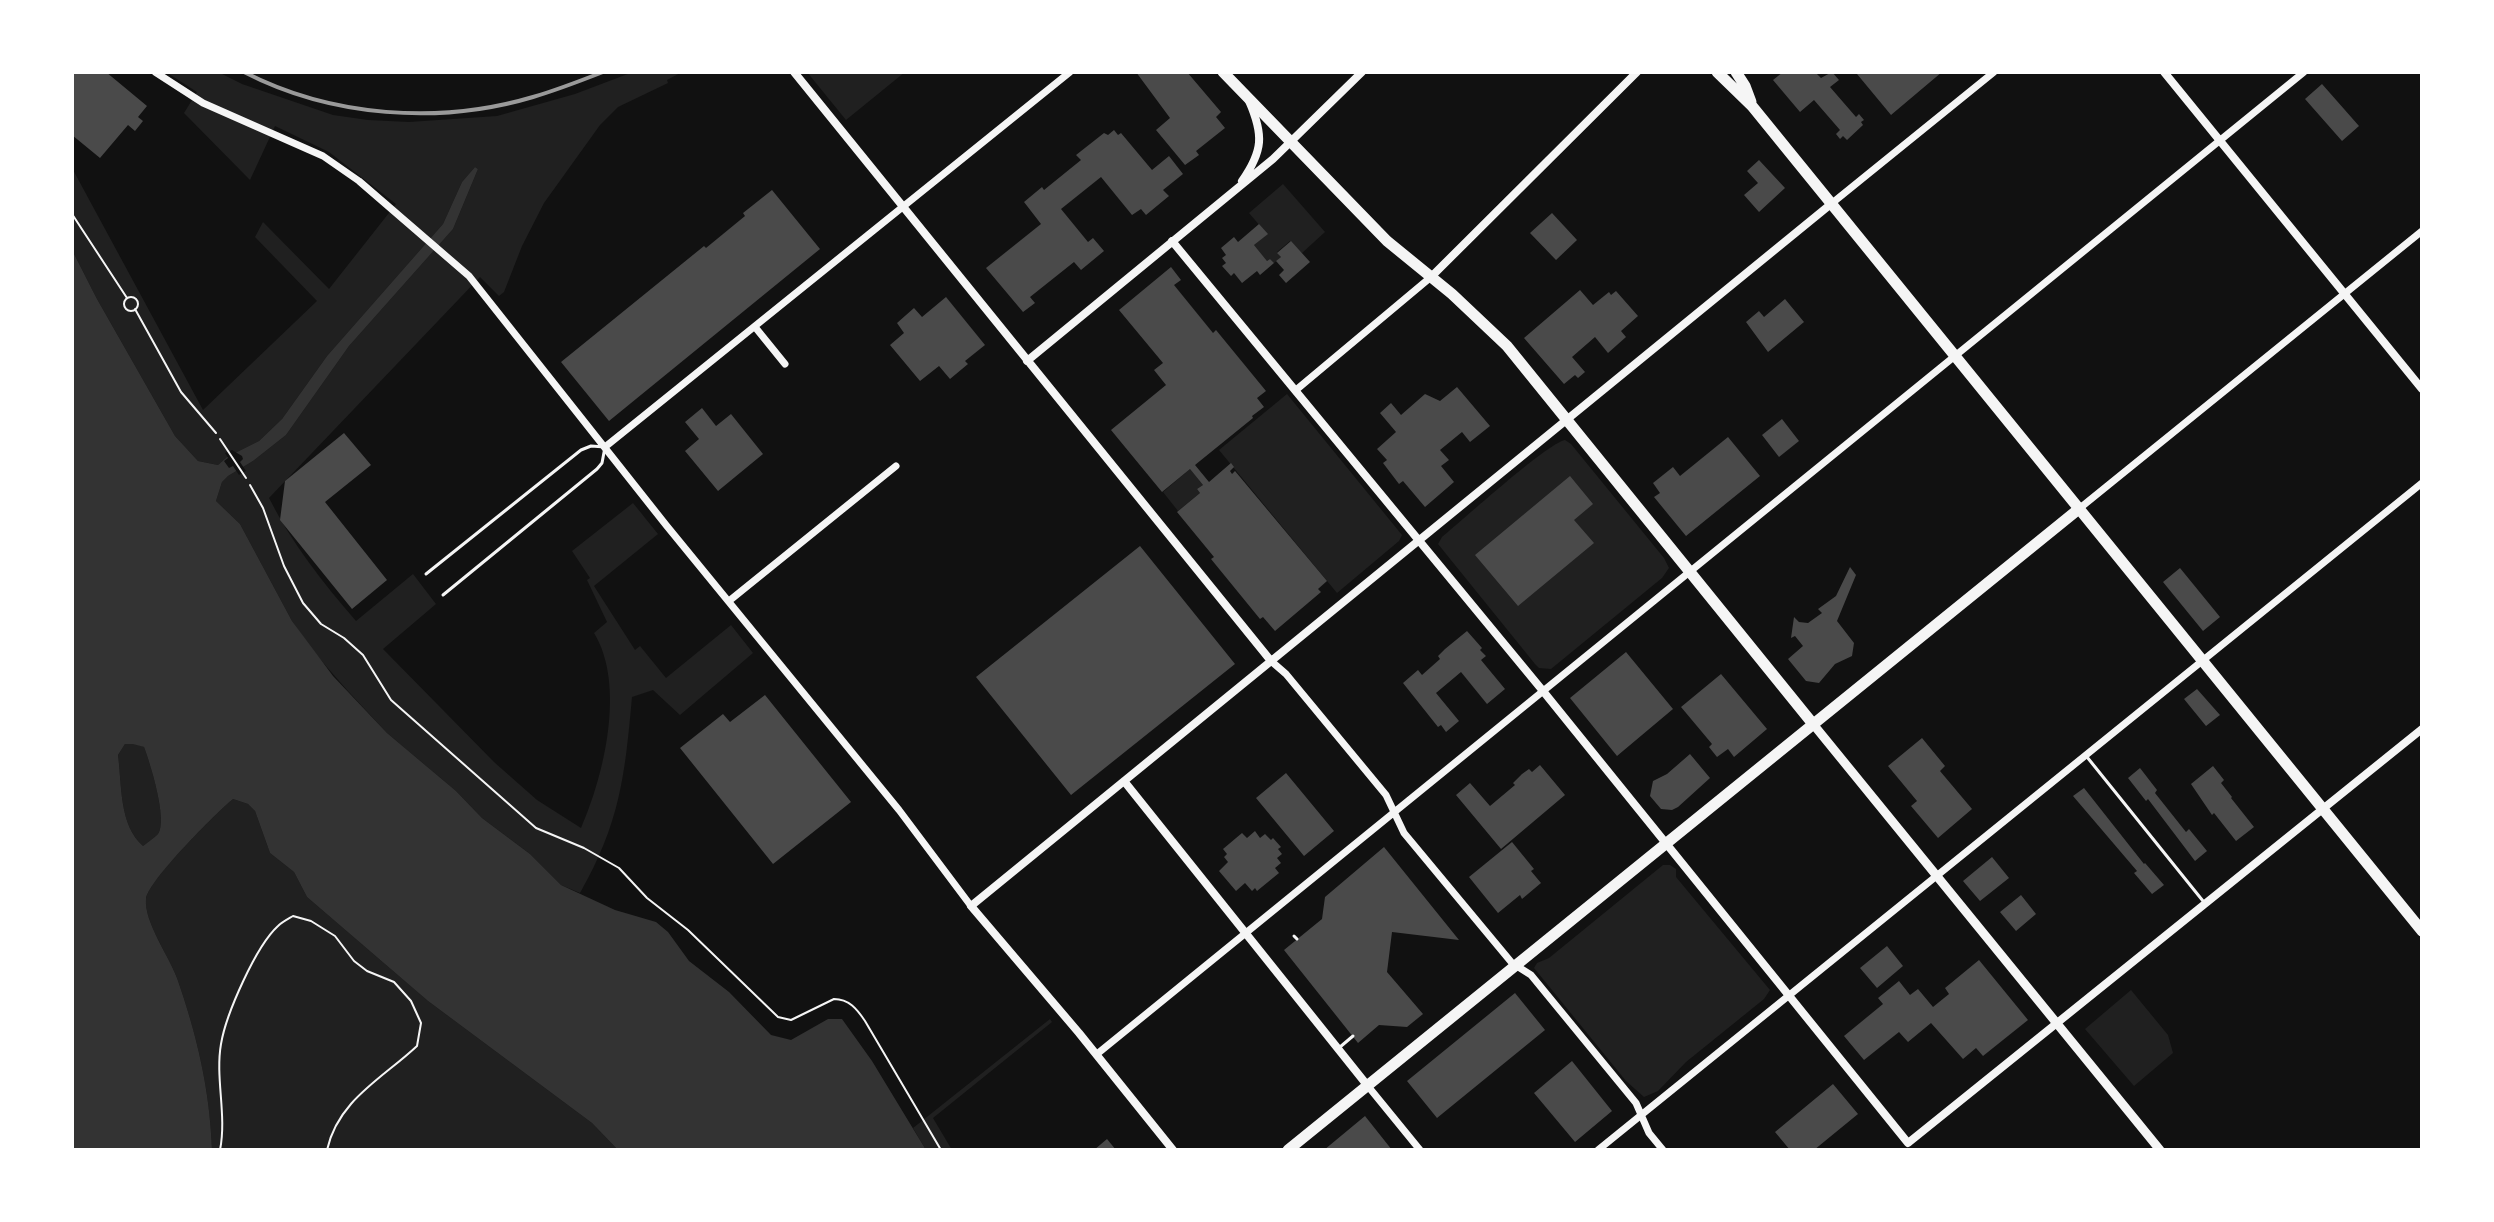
<!DOCTYPE html>
<html>
<head>
<meta charset="utf-8">
<style>
	body { margin:0 }
	#map { position:relative; width:2494px; height:1222px; overflow:hidden; background:#111; font-family:"Source Sans 3",sans-serif }
	canvas { display:block }
	.frame { position:absolute; inset:0; border:74px solid #fff; pointer-events:none }
</style>
</head>
<body>
<div id="map">
<canvas width="2494" height="1222"></canvas>
<div class="frame"></div>
</div>
<script>
const ctx = document.querySelector('canvas').getContext('2d');
ctx.lineJoin = 'round';
function fillPath(path, color) { ctx.fillStyle = color; ctx.fill(path, 'evenodd'); }
function stroke(path, color, width, dash) { ctx.strokeStyle = color; ctx.lineWidth = width; ctx.lineCap = dash ? 'butt' : 'round'; ctx.setLineDash(dash || []); ctx.stroke(path); }
const green = new Path2D(`
	M166 72H218L242 84 333 115 368 120 409 122 497 116 575 94 633 72H682L667 80 668 83 618 107 600 125 544 203 522 246 504 292 499 296 480 277 269 498C291 542 323 583 356 621L413 574 436 604 383 649 494 762 537 800 581 828C604 776 626 685 594 633L607 622 587 580 590 578 572 551 633 503 658 534 594 586 635 650 640 646 666 678 731 625 753 653 680 715 653 690 632 697C625 775 620 823 580 893L561 885 530 854 482 818 456 791 387 733 347 690 312 650 292 621 240 524 216 501 222 482 228 476 253 461 286 435 349 346 453 229 478 169 475 167 462 182 443 224 327 356 282 419 259 441 227 457 218 465 198 461 175 436 97 299 72 250V168L203 410 317 301 255 237 263 222 329 289 396 204 329 152 275 126 250 180 184 113 197 92Z
	M807 72H905L846 120Z
	M1283 184 1325 232 1302 253 1290 241 1277 252 1281 257 1274 263 1270 259 1267 261 1254 245 1267 234 1249 213Z
	M1287 394 1402 535 1399 541 1337 593 1219 450Z
	M1565 440 1571 444 1664 558 1669 568 1662 578 1551 669 1539 668 1535 664 1438 544 1442 537C1463 520 1546 444 1565 440Z
	M1190 469 1203 485 1197 489 1200 493 1178 511 1163 492Z
	M133 743 144 747C150 763 168 820 158 834 154 838 148 842 143 846 119 825 122 785 118 755L125 744Z
	M233 799 248 804 255 811 270 853 294 872 307 897 428 1001 592 1123 618 1150H212C210 1090 197 1035 177 978 169 956 144 922 146 899 148 881 217 812 233 799Z
	M1663 865H1670L1676 869V877L1770 990 1764 999 1686 1062 1658 1091 1644 1097 1626 1081 1534 968 1537 963 1549 958Z
	M2131 990 2168 1035 2173 1053 2134 1086 2085 1029Z
	M1050 1019 1052 1022 933 1118 952 1150H926L913 1128Z`);
const water = new Path2D(`
	M475 167 478 169 453 229 349 346 286 435 253 461 228 476 222 482 216 501 240 524 292 621 333 676 387 733 456 791 482 818 530 854 561 885 615 910 656 922 668 932 689 961 729 992 771 1035 791 1040 828 1019H842L872 1061 926 1150H618L592 1123 428 1001 307 897 294 872 270 853 255 811 248 804 233 799C217 812 148 881 146 899 144 922 169 956 177 978 197 1035 210 1090 212 1150H72V250L97 299 175 436 198 461 218 465 227 457 259 441 282 419 327 356 443 224 462 182ZM125 744H133L144 747C150 763 168 820 158 834 154 838 148 842 143 846 119 825 122 785 118 755Z`);
const pier = new Path2D(`
	M232 450 242 456 243 459 240 462 246 471 239 475 233 466 229 468 224 461 228 458 225 453Z`);
const building = new Path2D(`
	M72 72H106L147 106 138 117 143 121 135 131 128 125 100 158 72 135Z
	M1136 72H1187L1221 112 1216 117 1225 128 1196 151 1199 155 1185 165 1156 130 1170 118Z
	M1783 72H1815L1821 78 1832 72 1839 80 1830 87 1856 117 1859 114 1864 120 1861 122 1863 125 1847 140 1843 136 1840 139 1836 134 1840 130 1814 100 1800 112 1773 80Z
	M1860 72H1942L1891 115 1857 74Z
	M2322 84 2359 126 2342 141 2305 99Z
	M1114 130 1118 135 1121 133 1152 170 1169 156 1183 174 1163 190 1169 196 1146 215 1141 209 1132 215 1101 177 1061 209 1088 242 1093 238 1104 251 1081 270 1074 262 1030 297 1035 303 1023 312 986 268 1041 224 1024 202 1042 187 1044 190 1081 160 1076 155 1104 133 1108 135Z
	M1759 160 1785 188 1759 212 1744 195 1758 183 1747 171Z
	M772 190 820 249 609 421 561 362 704 246 706 248 745 216 743 213Z
	M1552 213 1577 240 1556 260 1530 233Z
	M1259 224 1268 234 1254 245 1267 261 1270 259 1274 263 1260 275 1257 271 1242 283 1234 273 1231 276 1222 266 1226 263 1222 258 1226 255 1221 248 1234 237 1238 242Z
	M1291 241 1310 262 1286 283 1279 275 1284 270 1276 261 1281 257 1277 253Z
	M1171 267 1181 280 1174 285 1213 333 1216 330 1266 391 1257 398 1264 407 1252 416 1253 418 1195 465 1209 482 1231 463 1234 467 1230 471 1232 474 1235 471 1327 581 1318 589 1321 592 1275 631 1263 617 1260 619 1211 559 1214 557 1177 512 1200 493 1197 489 1203 485 1190 469 1162 492 1111 430 1166 385 1154 370 1163 363 1119 310Z
	M1580 290 1593 305 1609 292 1611 295 1616 291 1638 316 1621 331 1626 337 1608 353 1595 337 1572 357 1585 372 1578 378 1575 375 1564 384 1524 338Z
	M946 297 985 345 965 361 968 364 950 379 939 366 920 381 890 345 904 333 897 323 914 308 922 317Z
	M1785 299 1804 322 1768 352 1746 322 1759 311 1764 317Z
	M1457 387 1490 426 1470 442 1462 432 1440 450 1449 460 1441 466 1454 482 1425 507 1403 481 1399 484 1383 463 1387 460 1377 449 1396 432 1380 413 1391 403 1401 415 1425 394 1440 401Z
	M702 408 716 426 731 414 763 454 718 491 685 451 699 439 685 422Z
	M1782 419 1799 441 1779 457 1762 435Z
	M344 433 371 465 325 502 387 580 352 609 280 520 285 481Z
	M1728 437 1760 476 1686 536 1654 497 1660 493 1653 483 1673 467 1680 476Z
	M1570 476 1593 504 1574 520 1594 543 1518 606 1475 555Z
	M1140 546 1235 664 1071 795 976 677Z
	M1850 567 1856 575 1837 621 1854 643 1852 656 1835 664 1819 683 1806 681 1788 659 1803 646 1795 636 1791 638 1794 617 1799 622 1808 623 1822 613 1818 609 1836 596Z
	M2180 568 2220 617 2203 631 2163 582Z
	M1467 631 1482 648 1480 650 1486 656 1481 660 1505 689 1487 704 1461 672 1436 693 1459 721 1446 732 1441 725 1438 727 1403 683 1418 670 1422 675 1440 659 1438 656 1445 649Z
	M1626 652 1673 709 1617 756 1570 698Z
	M1721 674 1767 729 1734 757 1728 749 1717 757 1709 747 1712 744 1681 707Z
	M2197 689 2220 715 2206 726 2184 699Z
	M765 695 851 802 773 864 680 748 723 714 730 722Z
	M1922 738 1945 766 1940 771 1972 809 1938 838 1911 806 1917 801 1888 766Z
	M1690 754 1710 778 1678 807 1672 810 1661 809 1650 796 1653 781 1667 774Z
	M1540 765 1565 795 1501 849 1456 795 1470 783 1490 806 1515 785 1513 783 1522 774 1529 769 1532 772Z
	M2213 766 2224 780 2221 783 2232 797 2231 798 2254 827 2236 841 2214 813 2212 815 2191 784Z
	M2140 768 2157 790 2155 793 2186 832 2189 829 2207 851 2195 861 2148 799 2146 801 2128 778Z
	M1286 773 1334 831 1304 856 1256 798Z
	M2084 788 2144 864 2145 863 2164 885 2152 894 2134 873 2137 871 2073 796Z
	M1255 831 1260 838 1265 834 1271 840 1273 838 1281 847 1278 849 1282 854 1277 858 1281 863 1275 868 1279 873 1257 891 1255 888 1252 891 1245 883 1236 891 1219 871 1228 862 1224 857 1227 854 1223 849 1242 833 1247 838Z
	M1512 842 1534 869 1531 871 1541 883 1522 899 1520 895 1498 913 1469 877Z
	M1384 847 1459 940 1392 932 1387 972 1423 1014 1407 1027 1379 1025 1358 1043 1284 950 1322 919 1325 897Z
	M1992 857 2009 878 1980 901 1963 881Z
	M2021 895 2036 914 2016 931 2000 912Z
	M1887 946 1903 966 1877 988 1860 968Z
	M1979 960 2028 1020 1983 1056 1976 1048 1963 1059 1931 1023 1908 1042 1899 1032 1864 1060 1844 1036 1883 1004 1878 998 1899 981 1910 995 1918 989 1933 1007 1949 994 1945 988Z
	M1515 993 1545 1030 1437 1118 1407 1081Z
	M1572 1061 1612 1111 1575 1142 1534 1093Z
	M1833 1084 1858 1114 1814 1150H1790L1775 1132Z
	M1365 1116 1392 1150H1324Z
	M1107 1139 1116 1150H1094Z`);
const path = new Path2D(`
	M72 214 127 298
	M124 304a7 7 0 1 1 14 0a7 7 0 1 1-14 0Z
	M135 309 181 392 216 433
	M220 439 246 478
	M250 485 263 508 284 566 303 603 321 624 344 638 363 655 391 700 536 828 584 848 619 868 647 898 688 930 778 1017 791 1020 834 999C849 999 857 1009 865 1021L941 1150
	M220 1150C227 1115 215 1078 221 1044 226 1014 256 946 278 926 282 922 288 919 293 916L311 921 335 936 354 961 367 971 394 982 411 1001 421 1023 417 1046C383 1078 338 1100 327 1150`);
const service = new Path2D(`
	M426 574 581 450 591 446 605 447 602 463 597 469 443 595
	M2087 757 2203 901
	M1294 936 1297 939
	M1340 1047 1353 1036`);
const minor = new Path2D(`
	M155 72 203 103 323 156 359 181 469 276 666 525 899 810 971 906
	M1831 204 1994 72
	M755 327 785 364
	M1296 390 1431 277
	M605 447 1070 72
	M2080 508 2422 231
	M729 601 896 466
	M1271 661 1286 674 1386 795 1404 833 1512 963 1531 975 1636 1103 1649 1133 1663 1150
	M1097 1054 2304 72
	M1367 1085 1420 1150
	M1598 1150 2422 483`);
const tertiary = new Path2D(`
	M794 72 1271 661
	M2164 72 2422 389
	M1242 181C1263 151 1264 135 1249 101
	M1172 241 1543 691 1908 1143 2422 729
	M1431 277 1637 72
	M1027 361 1273 159 1362 72
	M1124 781 1367 1085
	M1173 1150 1079 1033 971 906 1831 204`);
const secondary = new Path2D(`
	M1813 724 2160 1150`);
const primary = new Path2D(`
	M1223 72 1387 241 1452 294 1507 346 1813 724
	M1717 72 1752 106 2422 931
	M1736 72 1745 86 1751 102
	M1288 1150 2080 508`);
const rail = new Path2D(`
	M244 72C331 117 439 125 533 97 557 90 580 81 603 72`);
fillPath(green, '#202020');
fillPath(water, '#333');
fillPath(pier, '#111');
fillPath(building, '#4a4a4a');
stroke(path, '#f5f5f5', 2);
stroke(service, '#f5f5f5', 3);
stroke(minor, '#f5f5f5', 7);
stroke(tertiary, '#f5f5f5', 8);
stroke(secondary, '#f5f5f5', 9);
stroke(primary, '#f5f5f5', 11);
stroke(rail, '#9a9a9a', 4);
</script>
</body>
</html>
